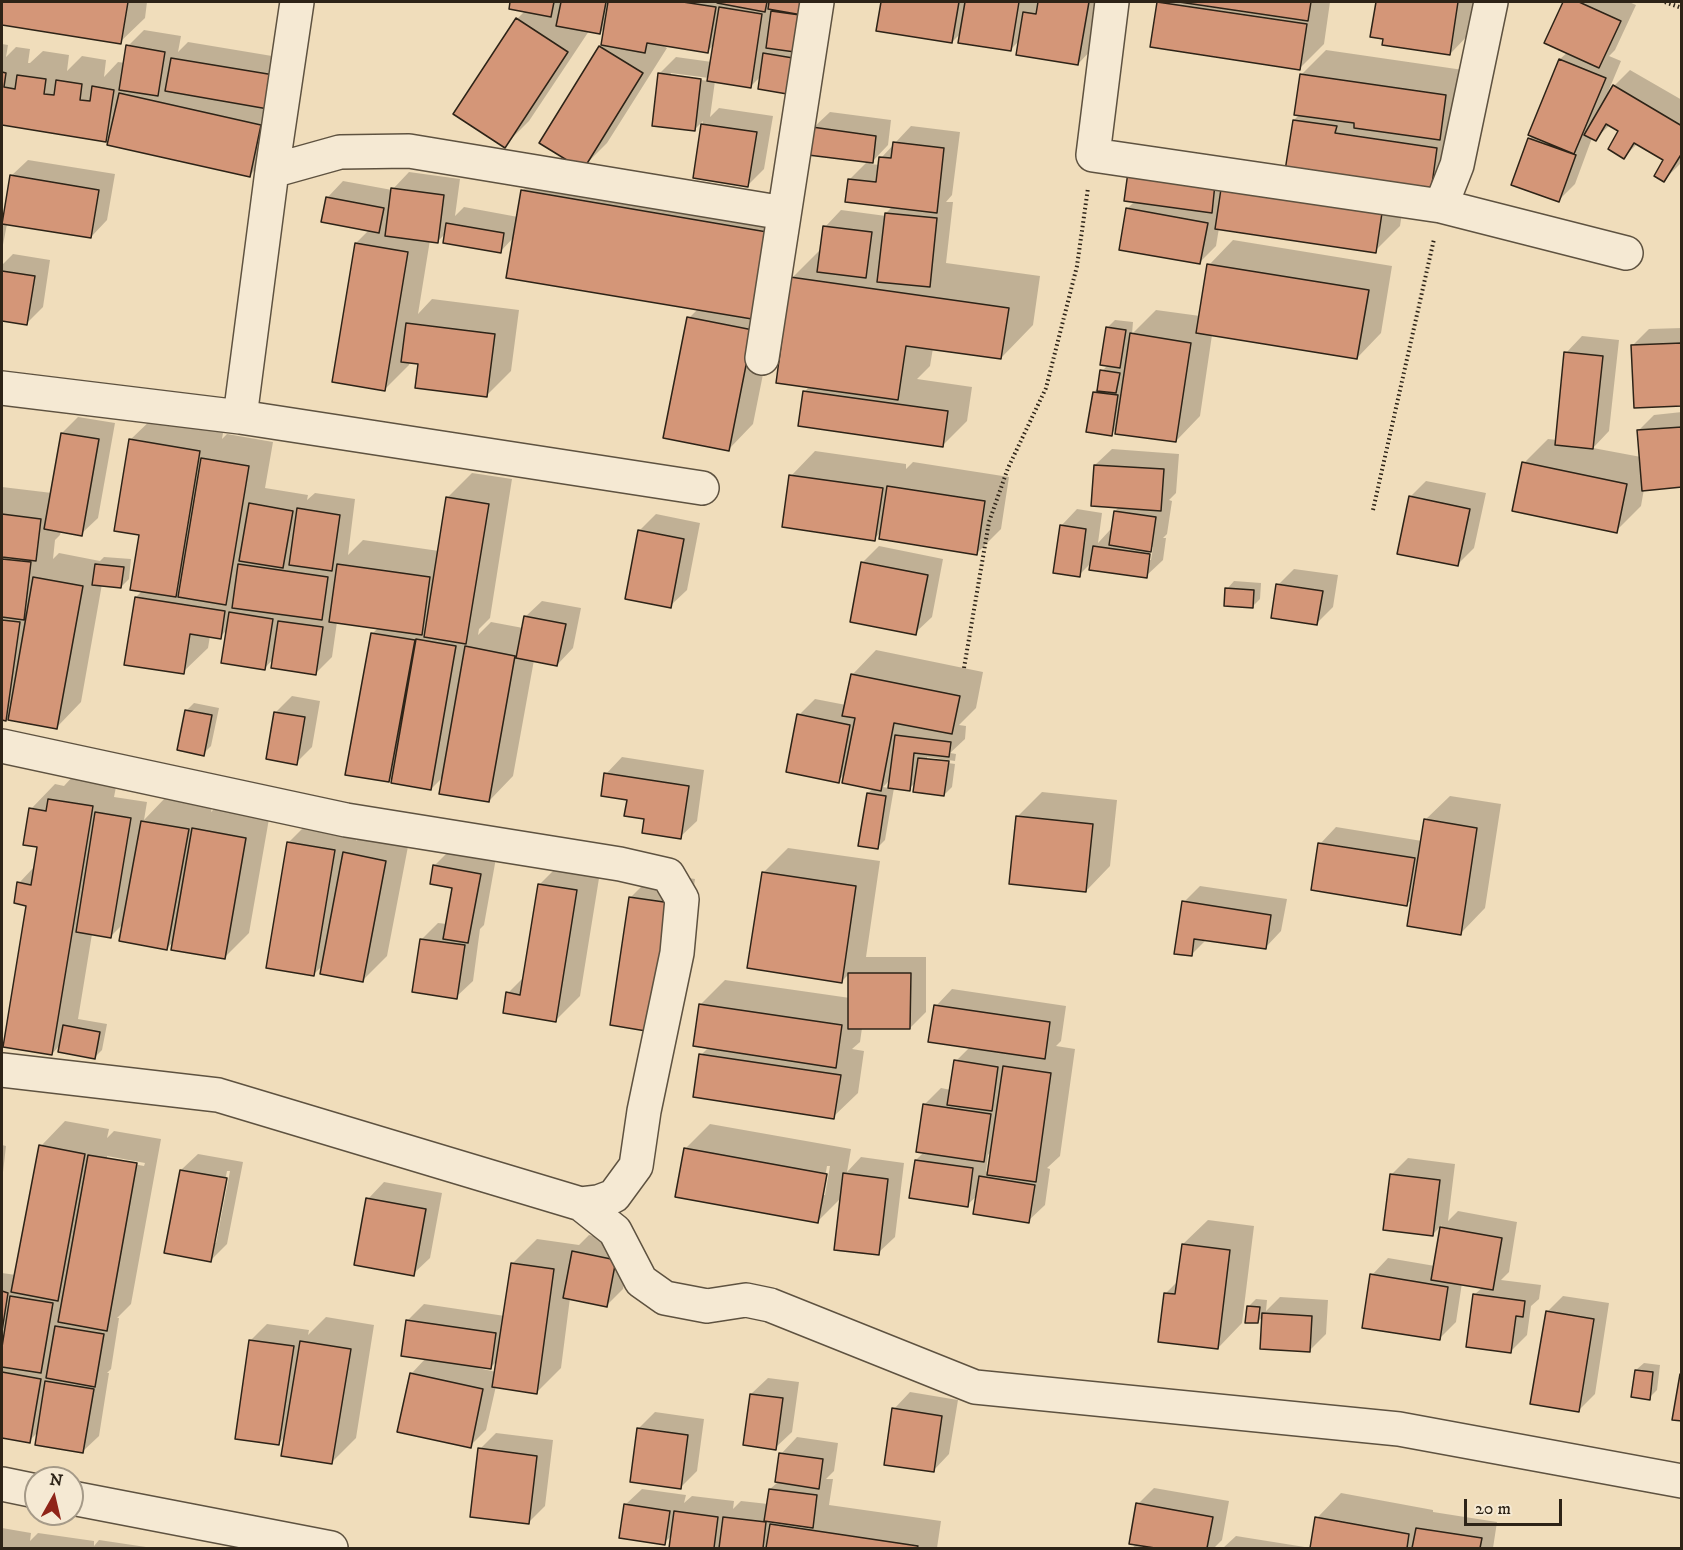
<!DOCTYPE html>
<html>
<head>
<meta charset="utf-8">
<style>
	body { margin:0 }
	#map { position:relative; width:1683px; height:1550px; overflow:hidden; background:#f0ddbb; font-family:"IM FELL DW Pica",serif }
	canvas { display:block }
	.frame { position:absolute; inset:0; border:3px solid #2d2317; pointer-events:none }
	.north { position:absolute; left:24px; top:1466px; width:60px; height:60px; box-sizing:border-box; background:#f5e9d3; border:2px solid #a59a88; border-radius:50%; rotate:8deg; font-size:16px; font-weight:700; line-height:24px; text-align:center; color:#2d2317 }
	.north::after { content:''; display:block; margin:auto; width:21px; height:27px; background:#8f2418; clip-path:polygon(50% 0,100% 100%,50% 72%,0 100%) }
	.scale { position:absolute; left:1464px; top:1499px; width:98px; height:27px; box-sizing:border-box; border:3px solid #2d2317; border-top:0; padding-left:8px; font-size:18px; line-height:21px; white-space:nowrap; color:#2d2317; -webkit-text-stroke:4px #f5e9d3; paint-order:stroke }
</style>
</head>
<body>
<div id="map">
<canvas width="1683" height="1550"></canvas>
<div class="frame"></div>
<div class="north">N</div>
<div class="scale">20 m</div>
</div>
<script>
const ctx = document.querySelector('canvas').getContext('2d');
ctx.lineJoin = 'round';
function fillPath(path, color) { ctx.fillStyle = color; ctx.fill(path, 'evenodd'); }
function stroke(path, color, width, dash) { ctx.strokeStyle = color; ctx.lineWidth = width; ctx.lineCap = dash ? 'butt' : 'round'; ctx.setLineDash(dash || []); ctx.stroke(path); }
const shadow = new Path2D(`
	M2 2H147L145 18 120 42 2 23Z
	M512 2H823L809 77 761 76 750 87 715 81 710 117 719 108 773 116 764 169 748 185 695 177 703 121 694 130 659 74 676 57 712 62 714 44 708 51 660 44 667 48 607 143 586 164 798 200 753 424 729 449 689 318 699 308 514 237 500 252 446 233 438 241 430 240 418 314 432 299 519 310 511 371 486 396 420 362 410 361 409 365 385 389 356 243 369 230 327 198 343 181 392 190 409 172 460 179 455 216 464 207 518 217 522 191 555 159 573 162 541 142 603 44 605 27 600 33 589 31 529 121 504 146 517 19 525 11 511 8ZM671 73 709 78V81L671 76Z
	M883 2H1102L1094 47 1078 64 1020 40 1010 50 962 32 952 42 878 30Z
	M1158 2H1330L1324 44 1300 68 1151 46Z
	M1377 2H1479L1474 29 1450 54 1372 36Z
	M1565 2H1629L1636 5 1615 50 1609 56 1621 61 1608 92 1610 93 1614 86 1630 70 1682 100V162L1664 180 1665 160 1638 143 1624 157 1621 130 1610 125 1595 139 1592 138 1575 184 1559 200 1529 139 1533 135 1530 134 1560 59 1568 52 1546 42Z
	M144 30 181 36 178 52 188 42 290 59 274 151 249 176 111 135 105 140 2 124V44L8 45 6 57 16 47 30 49 28 63H30L43 51 69 55 67 71 82 56 106 60 104 77 118 62 125 63 128 46Z
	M1326 50 1470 71 1464 114 1429 197 1405 194 1400 226 1375 251 1219 228 1216 246 1200 262 1127 209 1135 201 1286 171 1294 120 1300 114 1301 75Z
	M830 112 891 120 888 145 870 164 880 165 881 158 911 126 960 132 952 195 946 202H953L946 263 1040 276 1033 325 1001 358 933 348 930 366 917 379 972 387 967 421 943 445 804 392 810 386 792 278 822 248 825 227 841 210 886 216V213L893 206 849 180 868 161 813 128Z
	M28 160 115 174 107 220 91 237 7 224 2 250V215L5 216 11 176Z
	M1233 240 1392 266 1381 333 1357 358 1212 335 1200 416 1176 441 1117 428 1111 434 1094 392 1099 387 1102 371 1108 365 1107 328 1115 320 1133 322 1132 334 1156 310 1200 316 1209 265Z
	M13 254 50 260 43 307 27 323 2 319V265Z
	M1682 328V405L1633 345 1649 329Z
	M1582 336 1619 340 1609 431 1593 448 1641 457 1638 431 1654 415 1682 412V486L1644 489 1641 506 1616 531 1524 463 1548 439 1557 440 1566 353Z
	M155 416 224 427 222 439 227 434 273 442 265 488 308 495 307 500 315 493 355 499 348 555 363 540 439 551 448 497 472 473 512 479 490 618 479 629 478 635 491 622 523 628 525 617 542 601 581 608 573 648 557 665 534 660 513 776 489 801 444 776 431 789 394 775 389 781 372 634 378 628 337 622 332 657 316 673 274 658 265 668 228 629 220 637 210 636 208 648 183 672 136 597 143 590 141 534 130 440Z
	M78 417 115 423 98 518 81 534 61 531 60 535 55 540 53 559 59 553 100 561 104 557 131 559 129 579 121 587 102 584 81 702 57 727 10 715 6 719H2V487L52 493 62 433Z
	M1112 449 1179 454 1176 493 1169 500 1172 501 1167 534 1163 538H1166L1163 560 1146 576 1092 562 1079 575 1061 526 1077 509 1102 513 1098 543 1110 530 1112 531 1115 511 1120 506 1095 465ZM1150 546 1153 547 1151 560H1148Z
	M815 451 906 464V469L913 462 1009 477 1001 529 977 553 881 532 874 539 791 476Z
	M1426 481 1486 493 1474 548 1458 564 1410 497Z
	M656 514 700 523 687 590 670 606 639 531Z
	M879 546 943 559 932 617 915 633 851 621 863 562Z
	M1294 569 1338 575 1333 607 1317 623 1278 585Z
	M1234 581 1261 583 1260 599 1252 607 1227 589Z
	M876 650 983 672 976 708 959 725 966 726 965 739 950 753 956 754 955 761 927 757V760L955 764 952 787 944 795 915 783 909 789 894 788 885 840 877 848 868 793 874 788 845 774 838 781 799 715 815 699 846 705 852 675ZM890 780 889 788 883 787Z
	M292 696 320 701 312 747 296 763 275 713Z
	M194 703 219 708 211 746 203 754 186 711Z
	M622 757 704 770 697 821 680 837 645 818 606 774Z
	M74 775 117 782 114 797 147 802 144 820 166 797 212 805 211 812 218 805 270 813 249 933 224 958 174 941 167 948 124 923 110 937 92 934 78 1019 107 1024 102 1050 94 1058 60 1045 52 1054 28 904 19 883 35 866 39 845 31 809 55 784 64 786Z
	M1042 792 1117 800 1110 866 1086 891 1017 817Z
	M1450 796 1501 804 1485 908 1461 933 1413 898 1407 904 1320 844 1336 827 1422 841 1425 820Z
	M313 818 359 826 356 841 369 828 410 836 387 956 363 980 323 965 313 975 288 843Z
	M788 848 880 861 866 957H926V1012L910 1028H862L860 1042 852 1049 864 1051 858 1093 833 1117 701 1055 709 1047 701 1004 725 980 850 998V973L842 981 763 873Z
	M451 849 496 858 484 925 480 929 473 981 456 997 422 939 438 923 447 924 454 887 434 866Z
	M564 860 601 866 580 996 555 1021 508 993 524 977 539 885Z
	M655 873 695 879 676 1006 630 898Z
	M1200 886 1287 899 1281 931 1265 948 1207 939 1191 955 1184 902Z
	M952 989 1066 1006 1061 1041 1056 1046 1075 1049 1060 1156 1047 1168 1050 1169 1045 1205 1028 1221 978 1195 967 1205 916 1160 925 1151 924 1105 941 1088 951 1090 956 1061 970 1047 936 1006ZM992 1151 990 1168 986 1172 988 1155Z
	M65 1121 109 1129 107 1138 114 1131 161 1139 131 1304 117 1318H119L111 1369 107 1373H109L99 1436 82 1452 38 1432 29 1441 2 1437V1273L16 1275 41 1146ZM107 1156 145 1163 144 1166 107 1159Z
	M710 1124 851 1149 847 1172 861 1157 904 1163 895 1237 878 1253 842 1197 818 1221 685 1149ZM827 1166H830L825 1195H822Z
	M2 1145 6 1146 2 1181Z
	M198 1154 243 1162 227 1244 211 1260 181 1170ZM227 1171H230L216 1243H213Z
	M1408 1158 1455 1164 1448 1221 1458 1211 1517 1222 1509 1272 1501 1280 1541 1285 1539 1299 1531 1306 1527 1335 1511 1351 1474 1295 1483 1287 1462 1283 1456 1322 1439 1339 1372 1275 1388 1258 1435 1266 1442 1225 1432 1235 1391 1175Z
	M384 1182 442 1193 430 1258 413 1274 368 1199Z
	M1208 1220 1254 1226 1242 1323 1218 1348 1166 1293 1178 1281 1183 1244Z
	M589 1235 632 1244 623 1289 606 1306 570 1298 561 1368 536 1393 496 1386 486 1430 470 1446 411 1374 426 1358 408 1320 424 1304 505 1316 513 1263 537 1239 579 1245ZM498 1360 496 1372 478 1368V1366L490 1368Z
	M1563 1296 1609 1303 1595 1394 1578 1411 1547 1312Z
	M1280 1297 1328 1300 1326 1334 1310 1350 1263 1316 1258 1322 1248 1307 1256 1299 1267 1300 1266 1311Z
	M326 1317 374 1325 356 1438 331 1463 286 1436 279 1443 251 1340 267 1324 309 1330 308 1335Z
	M1644 1363 1660 1365 1657 1390 1649 1398 1636 1370Z
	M768 1378 799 1382 792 1432 775 1448 751 1394Z
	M910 1392 958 1400 949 1454 933 1471 894 1409Z
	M655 1412 704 1419 697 1471 680 1488 632 1481 639 1428Z
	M496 1433 553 1440 545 1506 529 1522 480 1449Z
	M797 1437 838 1443 834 1471 826 1479H833L829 1505 941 1521 937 1548H671L672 1535 664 1543 625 1505 642 1489 686 1495 684 1503 692 1496 734 1501 733 1509 741 1501 768 1504 770 1489 777 1483 781 1454Z
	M1154 1488 1229 1501 1222 1540 1214 1548H1132L1137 1544 1138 1504Z
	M1341 1493 1433 1510V1512L1497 1522 1493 1548H1312L1317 1518Z
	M2 1528 31 1533 30 1541 38 1533 94 1541V1546L99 1540 146 1547V1548H2Z
	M1236 1536 1311 1548H1223Z`);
const building = new Path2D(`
	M2 2H128L121 44 2 25Z
	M510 2H554L551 17 509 9Z
	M561 2H606L600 34 556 26Z
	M608 2H683L716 7 708 53 647 43 645 53 601 45Z
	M718 2H767L765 12 717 3Z
	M769 2H810L808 16 768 9Z
	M881 2H959L952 43 876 31Z
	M965 2H1019L1011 51 958 43Z
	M1038 2H1089L1078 65 1016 55 1023 12 1036 14Z
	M1157 2 1307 24 1300 70 1150 47Z
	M1179 2H1311L1308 21Z
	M1376 2H1458L1450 55 1382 45 1383 39 1370 37Z
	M1563 2H1579L1621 21 1599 68 1544 43Z
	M719 7 762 14 751 88 707 81Z
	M771 11 807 16 802 53 766 48Z
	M516 18 568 52 505 148 453 114Z
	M126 45 165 52 158 96 119 90Z
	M599 46 643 73 583 170 539 143Z
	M763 53 799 59 793 95 758 89Z
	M171 58 274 75 268 109 165 91Z
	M1559 59 1606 78 1574 154 1528 135Z
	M2 72 6 73 4 87 15 89 17 75 46 79 44 94 54 95 56 80 82 84 80 100 90 101 92 86 114 90 106 142 2 125Z
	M658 73 701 79 695 131 652 126Z
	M1300 74 1446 95 1440 140 1354 128V123L1294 115Z
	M1613 85 1682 126V153L1664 182 1654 176 1663 160 1634 143 1624 159 1608 149 1618 131 1606 124 1596 141 1584 135Z
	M119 93 261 125 250 177 107 145Z
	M1293 120 1337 126 1335 133 1437 148 1430 199 1284 177Z
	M701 124 757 132 748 187 693 178Z
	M812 127 876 136 873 163 808 155Z
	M1528 138 1576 155 1559 202 1511 185Z
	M893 142 944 148 937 213 845 202 848 179 876 182 879 157 891 158Z
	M1128 172 1215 184 1212 213 1124 201Z
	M10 175 99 190 91 238 2 224Z
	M391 188 444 195 438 243 385 236Z
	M1221 189 1382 213 1376 253 1215 229Z
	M521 190 767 232 752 319 506 278Z
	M326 197 384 208 379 233 321 222Z
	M1126 208 1208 223 1200 264 1119 250Z
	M885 213 937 218 930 287 877 282Z
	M446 223 504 233 501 253 443 243Z
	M823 226 872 232 866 278 817 272Z
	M355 243 408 252 385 391 332 382Z
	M1207 264 1369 290 1357 359 1196 333Z
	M2 271 35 276 27 325 2 321Z
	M790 277 1009 308 1001 359 906 346 898 400 776 383Z
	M687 317 753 330 729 451 663 438Z
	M406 323 495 334 487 397 415 388 418 364 401 362Z
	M1106 327 1126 330 1120 368 1100 365Z
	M1130 333 1191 343 1176 442 1115 434Z
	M1682 343V406L1634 408 1631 345Z
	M1564 352 1603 356 1593 449 1555 445Z
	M1100 370 1120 373 1116 393 1097 391Z
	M803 391 948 411 943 447 798 426Z
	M1093 392 1118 395 1112 436 1086 432Z
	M1682 427V487L1642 491 1637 430Z
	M61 433 99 439 82 536 44 529Z
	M129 439 200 451 176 597 130 590 139 535 114 531Z
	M201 458 249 466 226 605 178 597Z
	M1522 462 1627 484 1617 533 1512 511Z
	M1094 465 1164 469 1161 511 1091 506Z
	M789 475 883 488 875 541 782 527Z
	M887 486 985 501 977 555 879 539Z
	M1409 496 1470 509 1458 566 1397 554Z
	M446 497 489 504 466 644 424 637Z
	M249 503 293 511 283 568 239 561Z
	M297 508 340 515 332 571 289 565Z
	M1114 511 1156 517 1151 552 1109 545Z
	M2 514 41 519 36 561 2 557Z
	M1060 525 1086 529 1080 577 1053 573Z
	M638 530 684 539 671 608 625 599Z
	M1093 546 1150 554 1147 578 1089 570Z
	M2 559 31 562 24 620 2 617Z
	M861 562 928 575 916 635 850 622Z
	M95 564 124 567 121 588 92 585Z
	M238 564 328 577 322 620 232 608Z
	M337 564 430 577 422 635 329 622Z
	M33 577 83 586 57 729 8 720Z
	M1276 584 1323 591 1317 625 1271 618Z
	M1225 588 1254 590 1253 608 1224 606Z
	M135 597 225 611 221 639 190 634 184 674 124 665Z
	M229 612 273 619 265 670 221 663Z
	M524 616 566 624 557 666 516 658Z
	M2 620 20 622 6 721 2 720Z
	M278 621 323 627 316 675 271 668Z
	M371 633 415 640 389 782 345 775Z
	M416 639 456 646 431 790 391 783Z
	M465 646 515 656 489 802 439 794Z
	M851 674 960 696 952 734 894 723 881 791 842 783 855 718 842 716Z
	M185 710 212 715 204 756 177 750Z
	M274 712 305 717 297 765 266 759Z
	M797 714 850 725 839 783 786 772Z
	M895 735 951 742 949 757 914 753 910 791 888 788Z
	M918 758 949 761 944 796 913 792Z
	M604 773 689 786 681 839 642 833 644 819 624 816 627 800 601 796Z
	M867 793 886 796 878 849 858 846Z
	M48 799 93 806 52 1055 3 1047 26 906 14 903 17 882 31 885 37 847 23 845 29 808 46 811Z
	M95 812 131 818 111 938 76 932Z
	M1016 816 1093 824 1086 892 1009 884Z
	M1424 819 1477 828 1461 935 1407 926Z
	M141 821 189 829 167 950 119 941Z
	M192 828 246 838 225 959 171 950Z
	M287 842 335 850 314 976 266 968Z
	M1318 843 1415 858 1407 906 1311 890Z
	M343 852 386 861 363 982 320 974Z
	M433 865 481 874 468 943 443 939 452 888 430 884Z
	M762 872 856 886 842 983 747 968Z
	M538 884 577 890 556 1022 503 1013 506 992 520 995Z
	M629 897 671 903 652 1032 610 1025Z
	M1182 901 1271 915 1266 949 1194 939 1192 956 1174 954Z
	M420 939 465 945 457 999 412 992Z
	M848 973H911L910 1029H848Z
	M699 1004 842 1025 836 1068 693 1046Z
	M934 1005 1050 1022 1045 1059 928 1042Z
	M63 1025 100 1032 95 1059 58 1052Z
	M699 1054 841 1075 834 1119 693 1097Z
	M954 1060 998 1067 992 1111 947 1105Z
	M1003 1066 1051 1073 1036 1182 987 1175Z
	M923 1104 991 1114 984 1162 916 1152Z
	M39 1145 85 1154 58 1301 11 1292Z
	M684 1148 827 1174 818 1223 675 1197Z
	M88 1155 137 1163 107 1331 58 1322Z
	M915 1160 973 1168 968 1207 909 1198Z
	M180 1170 227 1178 211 1262 164 1253Z
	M843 1173 888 1179 879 1255 834 1250Z
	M1390 1174 1440 1180 1433 1236 1383 1230Z
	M979 1176 1035 1185 1029 1223 973 1214Z
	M366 1198 426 1209 414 1276 354 1265Z
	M1440 1227 1502 1238 1493 1290 1431 1280Z
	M1182 1244 1230 1250 1218 1349 1158 1342 1164 1293 1175 1294Z
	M572 1251 616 1260 607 1307 563 1298Z
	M511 1263 554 1269 537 1394 492 1387Z
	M1370 1274 1448 1287 1440 1340 1362 1328Z
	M2 1291 8 1293 2 1331Z
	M1473 1294 1525 1301 1523 1317 1516 1316 1511 1353 1466 1347Z
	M10 1296 53 1303 41 1373 2 1367V1347Z
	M1247 1306 1260 1307 1258 1323H1245Z
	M1546 1311 1594 1319 1579 1412 1530 1404Z
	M1262 1313 1312 1316 1310 1352 1260 1349Z
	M406 1320 496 1333 491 1369 401 1356Z
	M55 1326 104 1334 95 1387 46 1378Z
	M249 1340 294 1346 279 1445 235 1439Z
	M300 1341 351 1349 332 1464 281 1456Z
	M1635 1370 1653 1372 1650 1400 1631 1397Z
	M2 1372 41 1379 30 1443 2 1438Z
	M410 1373 483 1389 471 1448 397 1432Z
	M1680 1374H1682V1421L1672 1420Z
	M45 1381 94 1389 83 1453 35 1445Z
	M750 1394 783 1398 776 1450 743 1445Z
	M892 1408 942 1416 934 1472 884 1465Z
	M637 1428 688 1435 681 1489 630 1482Z
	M478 1448 537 1456 529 1524 470 1517Z
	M779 1453 823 1459 819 1489 775 1482Z
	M769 1489 817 1495 813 1528 764 1521Z
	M1136 1503 1213 1517 1207 1548H1155L1129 1544Z
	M624 1504 670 1511 665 1545 619 1538Z
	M674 1511 718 1517 714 1548H669Z
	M723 1517 766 1522 763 1548H719Z
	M1315 1517 1409 1534 1407 1548H1310Z
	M770 1524 918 1546 917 1548H766Z
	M1416 1528 1482 1538 1480 1548H1412Z`);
const path = new Path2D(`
	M1665 2 1682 8
	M1373 510 1434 239
	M964 668 989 522 1008 468 1046 388 1077 266 1088 188`);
const minor = new Path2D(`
	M1112 2 1093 155 1441 206 1626 253
	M272 171 340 152 409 151 784 213
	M1441 206 1457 165 1491 2
	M762 358 817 2
	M2 388 240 417 702 488
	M240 417 272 171 297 2
	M2 746 346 820 620 864 668 875 682 899 677 953 644 1111 636 1166 614 1196 598 1202 581 1204
	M2 1070 218 1095 581 1204 615 1231 641 1281 665 1298 707 1306 746 1300 770 1305 975 1387 1399 1429 1682 1481
	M2 1484 36 1491
	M72 1498 331 1548`);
fillPath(shadow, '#0003');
fillPath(building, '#d49678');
stroke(building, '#2d2317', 1.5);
stroke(minor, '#5e5240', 36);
stroke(path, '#2d2317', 4, [1.5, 3]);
stroke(minor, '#f5e9d3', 33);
</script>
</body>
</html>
